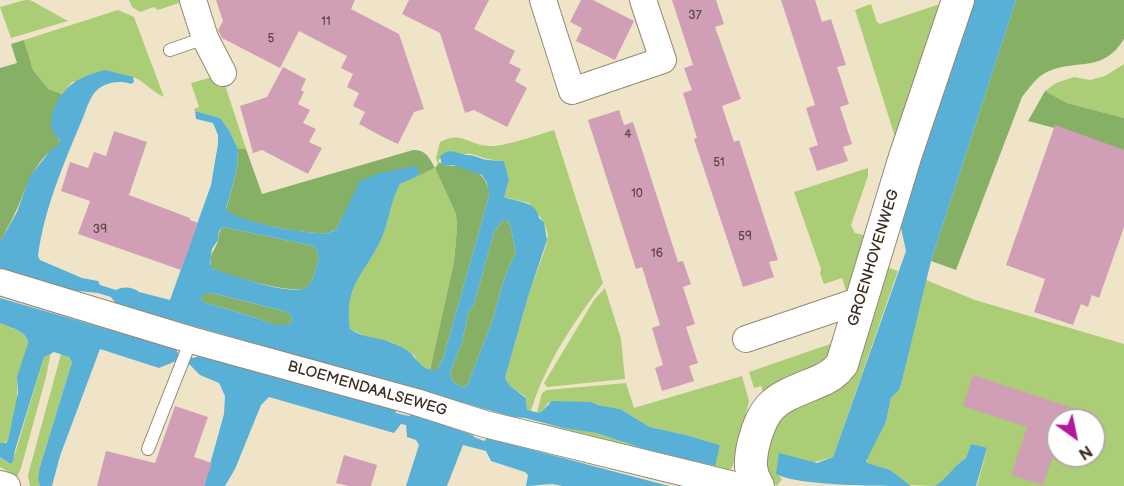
<!DOCTYPE html>
<html>
<head>
<meta charset="utf-8">
<style>
	body { margin:0 }
	#map { position:relative; width:1124px; height:486px; overflow:hidden; background:#efe4c8; font-family:"Balsamiq Sans",sans-serif }
	canvas { display:block }
	.north { position:absolute; left:1046px; top:408px; width:60px; height:60px; box-sizing:border-box; background:#fff; border:2px solid #b1aaa5; border-radius:50%; rotate:147deg; font-size:16px; font-weight:700; line-height:24px; text-align:center; color:#3b2a1e }
	.north::after { content:''; display:block; margin:auto; width:21px; height:27px; background:#b5179e; clip-path:polygon(50% 0,100% 100%,50% 72%,0 100%) }
</style>
</head>
<body>
<div id="map">
<canvas width="1124" height="486"></canvas>
<div class="north">N</div>
</div>
<script>
const ctx = document.querySelector('canvas').getContext('2d');
ctx.lineJoin = 'round';
function fillPath(path, color) { ctx.fillStyle = color; ctx.fill(path, 'evenodd'); }
function stroke(path, color, width, dash) { ctx.strokeStyle = color; ctx.lineWidth = width; ctx.lineCap = dash ? 'butt' : 'round'; ctx.setLineDash(dash || []); ctx.stroke(path); }
function label(font, color, halo, rows, align = 'center') {
  ctx.font = font + ' "Balsamiq Sans",sans-serif'; ctx.lineWidth = 6; ctx.setLineDash([]); ctx.textBaseline = 'middle'; ctx.strokeStyle = halo; ctx.fillStyle = color; for (const [text, x, y, turn = 0] of rows) {
    ctx.save(); ctx.translate(x, y); ctx.rotate((+turn || 0) * Math.PI / 180); ctx.textAlign = isNaN(turn) ? turn : align; if (halo) ctx.strokeText(text, 0, 0); ctx.fillText(text, 0, 0); ctx.restore();
  }
}
const green = new Path2D(`
	M25 0H30L68 21 11 38 0 7Z
	M129 0H182V2L158 10 154 7 140 12 132 7Z
	M871 4 877 22 880 24 940 4 896 140 855 10Z
	M118 10 134 17 164 97C152 92 144 81 133 77L72 82 62 94 48 89 33 70 24 40Z
	M1124 64V118L1067 103 1045 91 1056 83 1074 77 1090 80 1105 76Z
	M213 77 225 85 246 149H238L229 130 220 118 195 111 194 109 199 107 191 83Z
	M554 130 603 283C574 322 545 364 531 411L527 410 526 397 510 386 505 378 528 297 546 246 548 235 544 222 529 203 504 197 509 180 504 161C492 160 486 159 475 155 464 151 450 157 439 159L438 166 436 158 440 142C462 130 469 146 490 146 504 147 540 134 554 130Z
	M435 168 456 214 457 228 454 262 430 370 421 367 414 355 392 342 369 338 350 329C344 286 363 276 380 242 389 224 390 202 400 184Z
	M868 168V176L851 225 855 233 872 237 847 294 842 278 824 284 820 273 821 269 794 192Z
	M889 268 898 271 833 457 776 473 782 479 777 486 763 471 773 418 833 388 885 269Z
	M926 280 975 300 1124 344V486H977L987 449 971 444 966 458 959 463 943 481 935 486 909 485 890 470 868 463 866 459 886 422 891 398 899 390 902 381ZM1058 420H1094V456H1058Z
	M605 288 621 339 625 379 547 387 544 383 594 300Z
	M0 323C11 328 27 331 28 344L17 380V402L8 440 3 444 0 443Z
	M839 341 827 361 763 392 761 386 754 388 749 372Z
	M51 352 46 377 21 468 17 477 12 479 9 472 0 467V457L9 464 14 457 44 357Z
	M61 354 69 357 72 362 39 470 38 480 40 486H30L28 475Z
	M742 376 749 401 733 465 730 471 534 426 535 422 596 433 651 451 714 466 720 445 686 435 650 427 620 409 598 405 591 402 548 403 540 414 537 412 542 393 547 390 626 383 634 408Z`);
const forest = new Path2D(`
	M1016 0H1124V39C1103 73 1078 59 1049 71 1037 76 1030 87 1022 97L956 270 931 261Z
	M24 40 33 70 48 89 62 94 55 107 52 128 60 141 58 146C29 163 25 198 9 225 5 231 4 237 0 242V68L17 63 11 44Z
	M1045 91 1067 103 1124 118V152L1062 130 1028 121Z
	M238 149H246L262 194 413 150C426 150 429 157 435 168L440 162 443 165C464 166 489 169 489 196L443 359 437 370H430L454 262 457 228 456 214 435 168 416 177 419 174 361 181 336 230C334 230 329 233 327 233 309 235 236 222 226 210L237 169Z
	M503 220H507L510 225 516 253C502 278 501 293 493 319 485 341 476 362 468 384L464 388 452 381 450 372 462 343 468 313 474 304 494 232Z
	M223 227 314 246C320 255 319 262 315 272 313 278 311 285 306 288 293 295 225 275 211 268 209 251 215 252 218 240 220 233 218 232 223 227Z
	M204 293H212L284 311 291 315 292 322C283 329 270 324 260 319L203 302 201 298Z`);
const water = new Path2D(`
	M971 0H1016L931 261 902 381 899 390 891 398 886 422 866 461 868 463 890 470 911 486C881 486 797 486 776 474L779 453 817 463 833 457 906 251 899 219Z
	M105 70 133 77 134 82 131 84C120 80 105 82 96 91 89 98 86 111 82 120 64 163 44 209 38 256L40 260 82 278 98 281 100 285 116 290C123 286 133 287 139 292L170 300 211 185 218 144V135L213 123 196 119 195 111 220 118 229 130 238 149 237 169 226 209C236 222 310 235 327 233 329 233 335 230 336 230L360 181 380 173 417 166 419 174 416 177 400 184C390 202 389 224 380 242 363 276 344 286 350 329 364 339 380 337 395 344 401 347 410 351 414 357 422 365 424 371 437 370L443 359 489 196 487 183 482 175 453 165H442L440 156C450 149 452 151 462 154 471 156 470 154 480 158 486 161 497 160 504 161L509 180 504 197C517 202 537 201 539 218L544 222 547 240 528 297 505 378 510 386 526 398 527 410 540 413 552 401 591 402 598 405 620 409 650 427 686 435 720 445 715 466 651 451 596 433 564 428 525 418 513 417 116 304 111 297 98 293 69 290 0 268V242L17 212 30 176 50 151 58 145 60 140C57 137 53 132 52 128 50 122 52 115 54 109 63 85 81 76 105 70ZM503 220H507L510 225 516 253C502 278 501 293 493 319 485 341 476 362 468 384L464 388 452 381 450 372 462 343 468 313 474 304 494 232ZM223 227 314 246C320 255 319 262 315 272 313 278 311 285 305 288 289 296 232 275 213 269L210 264 212 249 218 240 219 231ZM205 293H212L284 311 291 315 292 322C283 328 270 324 260 319L203 302 201 298Z
	M0 298 176 349 178 353 193 358 199 356 395 409 396 413 409 416 412 414 473 435 474 437 484 441 487 438 669 486H562C551 482 537 486 526 486L528 475 525 472 491 461 486 451 463 445 447 486H406L419 445 416 440 407 437 406 425 401 424 394 433 269 397 261 405 235 469 225 486H204L224 414 225 396 219 383 200 375 190 365 176 361 159 368 100 349 60 456 52 486H40L38 480 39 470 72 362 69 357 54 352 44 357 15 450 13 462 10 464 0 457V443H6L8 440 18 393 17 377 28 343C27 331 11 328 0 323Z
	M971 444 987 448 976 486H935C948 478 954 465 966 458Z`);
const building = new Path2D(`
	M216 0H355L351 9 399 34 424 109 414 112 398 144 385 138 359 124 365 112 353 106 359 93 347 87 353 74 341 68 347 56 299 31 280 68 222 38 218 30 223 21Z
	M409 0H489L474 29 515 51 509 63 521 69 515 81 527 88 507 127 474 110 465 113 440 33 402 14Z
	M581 0H593L634 21 615 60 576 41 582 28 570 22Z
	M672 0H716L724 24 715 27 741 99 722 106 734 142 739 140 778 260 769 262 774 277 743 287 694 139 697 138 683 93 692 90 684 68 693 65Z
	M781 0H815L822 22 831 19 846 65 837 67 849 104 840 107 852 144 843 147 848 161 817 171 809 148 818 145 806 108 815 105Z
	M283 67 306 79 301 90 304 92 298 104 310 110 303 123 316 129 309 142 322 148 308 174 262 150 253 153 240 106 267 97Z
	M619 110 624 125 633 122 678 262 683 261 691 284 683 287 695 324 686 327 698 363 689 366 694 381 662 391 655 368 663 365 652 328 660 325 642 267 636 269 588 120Z
	M1055 125 1124 150V227L1099 298 1092 295 1088 307 1081 304 1073 325 1034 312 1045 279 1006 265Z
	M114 131 147 142 129 195 190 218V220L198 223 181 270 78 234 90 201 61 191 70 162 88 168 94 152 106 156Z
	M973 375 1098 416V420H1058V460L1052 458 1043 485 1011 475 1027 427 963 406Z
	M175 406 208 417 194 457 212 463 204 486H97L106 451 155 463Z
	M344 455 377 465 371 486H349L336 483Z`);
const service = new Path2D(`
	M170 50 205 38
	M148 449 191 340`);
const minor = new Path2D(`
	M193 0 205 38 223 73
	M543 0 572 91 663 60 643 0
	M0 282 191 340 416 402 485 424 738 486
	M746 339 861 300
	M0 484 7 486`);
const tertiary = new Path2D(`
	M758 486C749 473 750 461 753 446 764 402 776 399 815 383 826 379 835 374 842 364L905 157 958 0`);
const numberNames = [
	["37",695,16],
	["11",326,22],
	["5",271,39],
	["4",628,135],
	["51",719,163],
	["10",637,194],
	["39",100,230],
	["59",745,237],
	["16",657,254]
];
const streetNames = [
	["GROENHOVENWEG",874,258,-73],
	["BLOEMENDAALSEWEG",367,389,16]
];
fillPath(green, '#aacd76');
fillPath(forest, '#87b067');
fillPath(water, '#59b0d6');
fillPath(building, '#d09fb5');
stroke(service, '#958773', 14);
stroke(minor, '#958773', 28);
stroke(tertiary, '#958773', 34);
stroke(service, '#fff', 12);
stroke(minor, '#fff', 26);
stroke(tertiary, '#fff', 32);
label('12px', '#604744', null, numberNames);
label('15px', '#3b2a1e', '#fff', streetNames);
</script>
</body>
</html>
